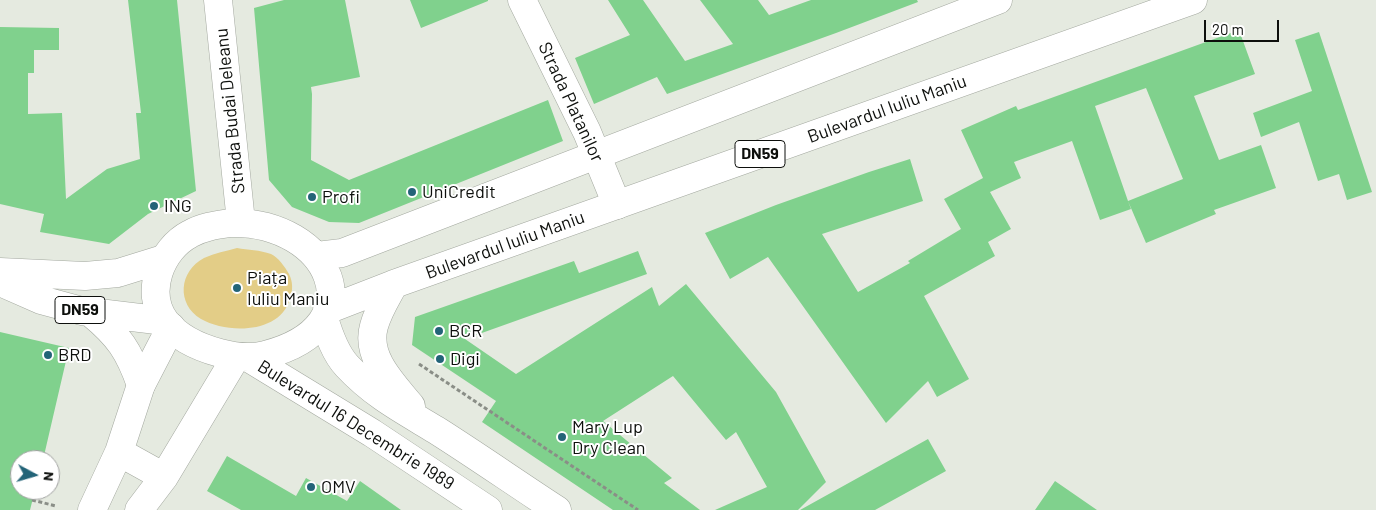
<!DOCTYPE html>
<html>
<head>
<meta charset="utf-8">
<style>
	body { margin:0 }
	#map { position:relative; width:1376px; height:510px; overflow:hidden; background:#e5eae0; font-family:Barlow,sans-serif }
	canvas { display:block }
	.north { position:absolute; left:10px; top:450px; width:50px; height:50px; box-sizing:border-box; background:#fff; border:1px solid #9e9f9e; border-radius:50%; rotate:96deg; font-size:14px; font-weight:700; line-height:20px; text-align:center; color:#0d0f0c }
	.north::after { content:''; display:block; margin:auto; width:18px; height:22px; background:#236478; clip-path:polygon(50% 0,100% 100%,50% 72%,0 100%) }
	.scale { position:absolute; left:1204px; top:20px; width:75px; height:22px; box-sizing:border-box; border:2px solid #0d0f0c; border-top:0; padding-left:6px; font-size:15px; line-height:18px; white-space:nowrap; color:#0d0f0c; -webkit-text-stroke:4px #fff; paint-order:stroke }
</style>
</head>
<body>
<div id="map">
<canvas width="1376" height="510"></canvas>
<div class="north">N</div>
<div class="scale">20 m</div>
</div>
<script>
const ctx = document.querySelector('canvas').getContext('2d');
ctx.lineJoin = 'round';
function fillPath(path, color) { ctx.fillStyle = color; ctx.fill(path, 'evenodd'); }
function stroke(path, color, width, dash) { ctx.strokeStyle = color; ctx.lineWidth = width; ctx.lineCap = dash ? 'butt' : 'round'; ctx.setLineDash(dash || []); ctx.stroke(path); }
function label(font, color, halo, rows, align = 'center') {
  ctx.font = font + ' Barlow,sans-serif'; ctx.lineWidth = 4; ctx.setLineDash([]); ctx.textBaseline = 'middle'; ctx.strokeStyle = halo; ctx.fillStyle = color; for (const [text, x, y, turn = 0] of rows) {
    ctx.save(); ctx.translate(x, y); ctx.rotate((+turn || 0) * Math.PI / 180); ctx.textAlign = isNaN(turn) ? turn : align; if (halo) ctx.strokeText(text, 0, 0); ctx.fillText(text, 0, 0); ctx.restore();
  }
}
const green = new Path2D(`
	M237 248C248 250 260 250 271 254 278 257 285 267 289 274 293 282 293 290 290 299 280 334 227 334 201 319 176 304 179 271 204 258 215 253 226 251 237 248Z`);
const building = new Path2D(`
	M128 0H177L196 191 148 214 109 244 40 232 44 214 0 204V27L59 28V50H34V73H28V114L62 113 66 199 107 169 140 159 136 113H141Z
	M284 0H345L360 77 311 87 312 94 311 160 349 180 548 100 563 141 359 223 329 222 292 207 269 180 254 8Z
	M410 0H488V1L421 28Z
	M608 0H643L685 61 733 44 700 0H758L769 15 811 0H917L918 2 836 33 667 94 657 77 594 104 575 58 630 35Z
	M1239 30 1255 74 1194 96 1219 160 1261 145 1276 188 1214 210 1216 214 1146 243 1128 201 1131 209 1100 220 1072 141 1014 162 1021 178 990 192 1011 229 988 242 995 256 924 296 969 379 937 397 928 381 886 423 768 257 730 279 705 233 776 205 869 172 910 159 923 201 822 234 858 292 910 263 908 261 961 229 944 199 983 178 961 130 1016 106 1018 110ZM1146 88 1183 179 1128 201 1095 106Z
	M1319 32 1372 192 1347 200 1339 174 1318 181 1299 122 1261 137 1253 113 1312 91 1295 40Z
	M638 251 647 274 465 339 516 374 652 287 659 306 686 284 776 392 826 482 798 510H715L767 487 736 432 726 440 673 376 603 421 672 478 664 483 700 510H613L482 422 496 401 412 345 415 317 574 261 579 273Z
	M0 332 69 348 43 460H20V490H35L30 510H0Z
	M928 439 946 471 875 510H800Z
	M227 456 296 496 306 478 347 501 360 481 401 510H241L207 491Z
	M1055 481 1097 510H1035Z`);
const path = new Path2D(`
	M419 364 638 510
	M32 500 56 506`);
const minor = new Path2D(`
	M522 0 587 132 617 205
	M119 452 164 477
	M92 510 119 452 141 385 171 327
	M139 510 164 477 236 357`);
const major = new Path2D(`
	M218 0 241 222
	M230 223C330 220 379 326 265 355 250 359 235 357 220 353 201 348 178 338 165 321 144 292 161 249 190 234 202 227 216 225 230 223Z
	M317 256 342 253 998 0
	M0 272 85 276 118 273 163 259
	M0 282 41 300 82 311 165 321
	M394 284C387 297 378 311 374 326 365 357 393 384 411 406
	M327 310 394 284 1193 0
	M91 313C119 336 129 351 141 385
	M324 318C329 335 335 353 347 366 374 395 403 410 436 430 477 456 517 484 557 510
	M249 358 372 433 488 510`);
const markers = [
	[412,192,5,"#236478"],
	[312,197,5,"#236478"],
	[154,206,5,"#236478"],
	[237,288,5,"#236478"],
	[439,331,5,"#236478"],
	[48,355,5,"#236478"],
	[440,359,5,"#236478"],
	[562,437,5,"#236478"],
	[311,487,5,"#236478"]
];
const shields = [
	[760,154,50],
	[80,310,50]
];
const shieldNames = [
	["DN59",760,154],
	["DN59",80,310]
];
const streetNames = [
	["Strada Platanilor",571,102,65],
	["Bulevardul Iuliu Maniu",887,109,-20],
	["Strada Budai Deleanu",230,111,-96],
	["Bulevardul Iuliu Maniu",505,245,-20],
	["Bulevardul 16 Decembrie 1989",356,425,32]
];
const poiNames = [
	["UniCredit",422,192],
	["Profi",322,197],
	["ING",164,206],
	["Piața",247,278],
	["Iuliu Maniu",247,299],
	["BCR",449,331],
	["BRD",58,355],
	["Digi",450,359],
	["Mary Lup",572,427],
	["Dry Clean",572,448],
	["OMV",321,487]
];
fillPath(green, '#e3cd87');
fillPath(building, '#80d18d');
stroke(minor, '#a3a89f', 29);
stroke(major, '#a3a89f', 29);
stroke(path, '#8a8e87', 3, [4, 2.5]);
stroke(minor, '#fff', 28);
stroke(major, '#fff', 28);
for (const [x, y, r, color] of markers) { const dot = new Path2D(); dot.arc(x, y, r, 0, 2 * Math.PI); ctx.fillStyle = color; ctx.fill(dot); stroke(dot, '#fff', 2); }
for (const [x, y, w] of shields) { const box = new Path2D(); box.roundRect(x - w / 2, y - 13.5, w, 27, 4); ctx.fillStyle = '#fff'; ctx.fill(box); stroke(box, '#0d0f0c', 1); }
label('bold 16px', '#0d0f0c', null, shieldNames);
label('18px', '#0d0f0c', '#fff', streetNames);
label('18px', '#0d0f0c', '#fff', poiNames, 'left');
</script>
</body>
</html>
